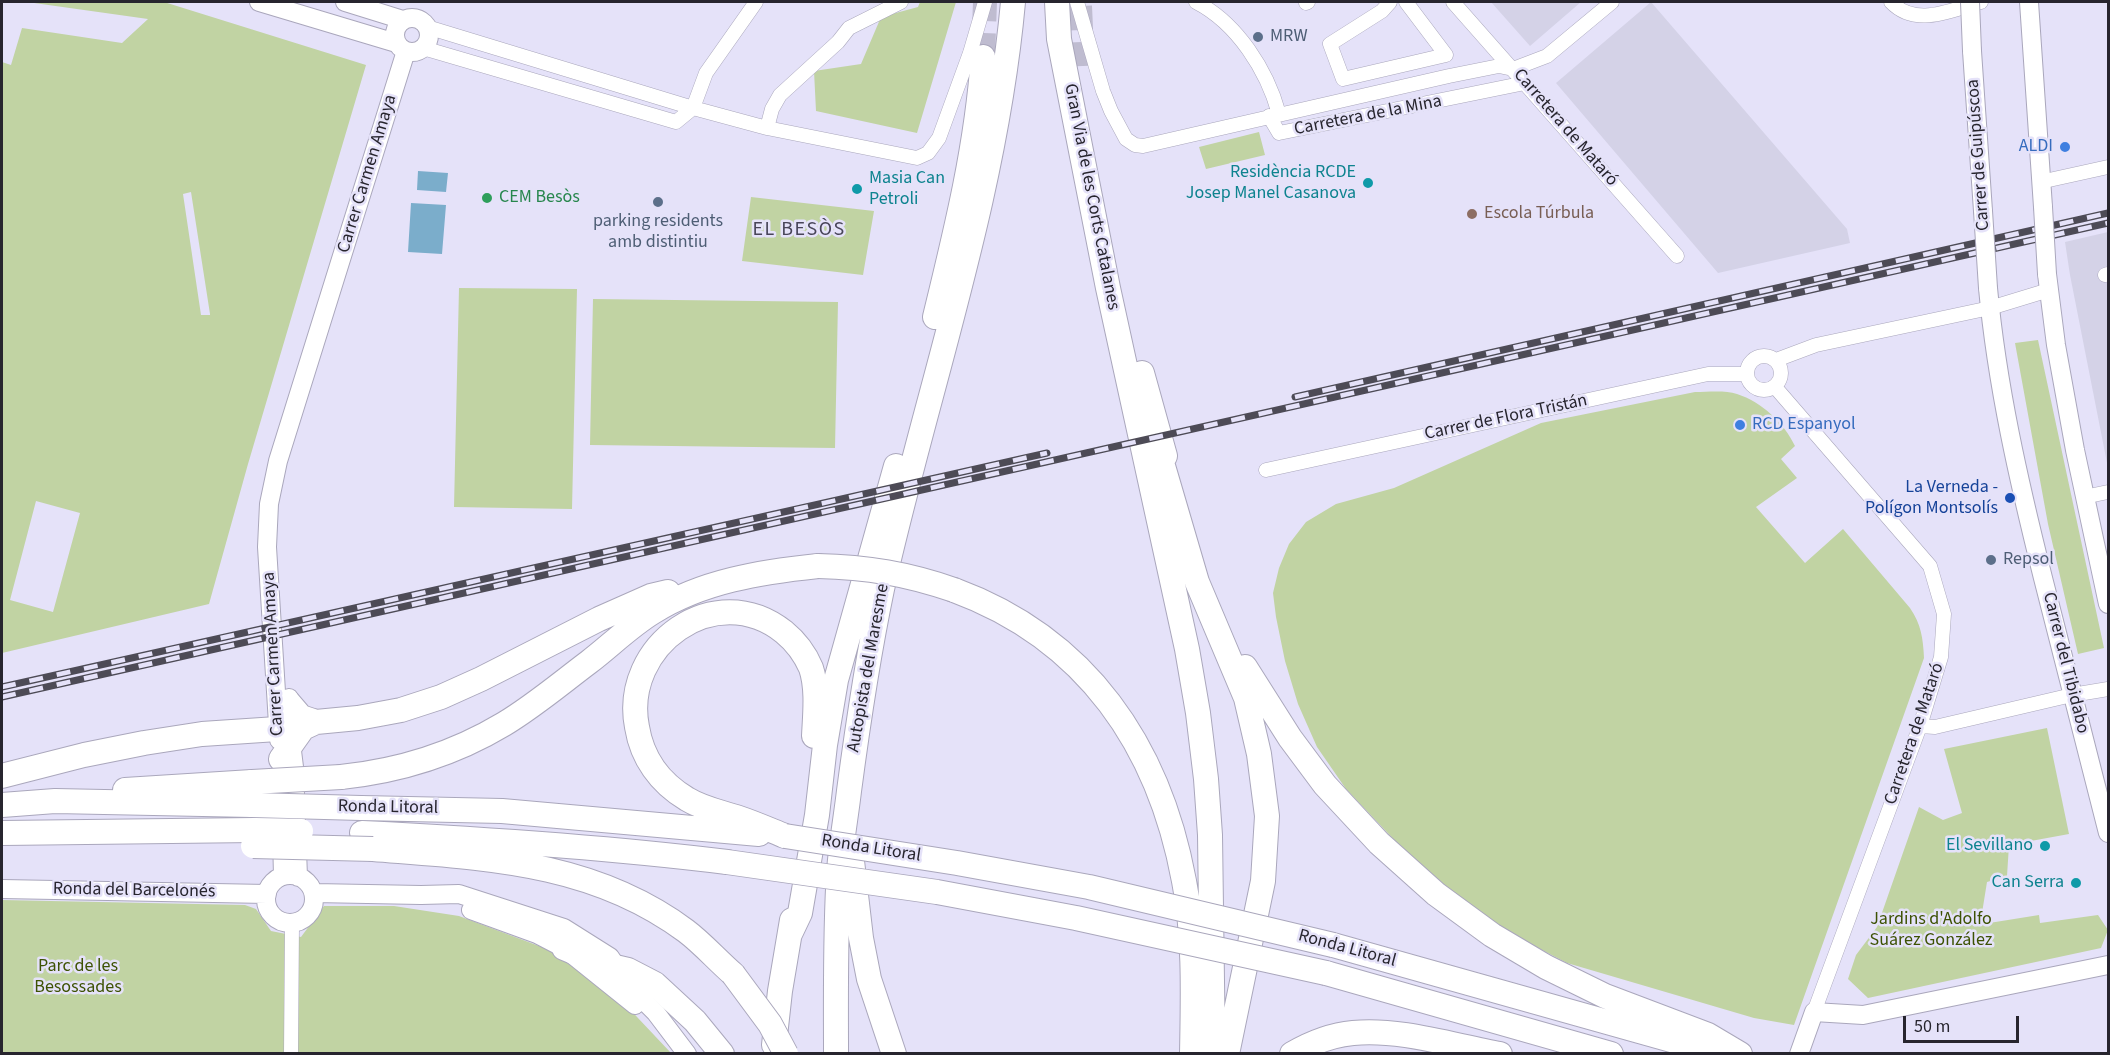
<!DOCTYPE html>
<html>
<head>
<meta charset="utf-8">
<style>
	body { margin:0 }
	#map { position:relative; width:2110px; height:1055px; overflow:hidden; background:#e5e2f9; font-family:"Source Sans 3",sans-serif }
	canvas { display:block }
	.frame { position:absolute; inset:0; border:3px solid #27252e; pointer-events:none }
	.scale { position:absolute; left:1903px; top:1016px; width:116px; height:27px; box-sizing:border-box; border:3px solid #27252e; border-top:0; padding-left:8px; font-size:18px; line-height:21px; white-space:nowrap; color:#27252e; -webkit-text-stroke:4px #e5e2f9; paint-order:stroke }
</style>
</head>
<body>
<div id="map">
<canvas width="2110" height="1055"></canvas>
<div class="frame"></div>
<div class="scale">50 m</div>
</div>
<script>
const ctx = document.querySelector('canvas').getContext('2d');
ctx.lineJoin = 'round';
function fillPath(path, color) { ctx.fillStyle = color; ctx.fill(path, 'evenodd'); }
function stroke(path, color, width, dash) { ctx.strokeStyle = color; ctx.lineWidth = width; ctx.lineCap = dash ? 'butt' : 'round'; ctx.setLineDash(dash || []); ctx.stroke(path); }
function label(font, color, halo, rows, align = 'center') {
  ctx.font = font + ' "Source Sans 3",sans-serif'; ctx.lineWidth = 5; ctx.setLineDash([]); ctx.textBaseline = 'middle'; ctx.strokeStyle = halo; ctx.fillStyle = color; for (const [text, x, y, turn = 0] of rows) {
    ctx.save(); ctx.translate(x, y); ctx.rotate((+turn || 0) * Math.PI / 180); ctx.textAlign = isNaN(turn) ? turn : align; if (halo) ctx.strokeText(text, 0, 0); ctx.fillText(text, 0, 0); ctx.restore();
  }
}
const industrial = new Path2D(`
	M1491 2H1581L1530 46Z
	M1651 2 1847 229 1850 243 1718 273 1556 83Z
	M2108 232V468L2070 275 2065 242Z`);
const green = new Path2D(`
	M27 2H164L366 65 248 464 209 604 2 653V62L11 65 22 28 122 43 148 19ZM191 192 210 314V315H201L183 194ZM36 501 80 513 53 612 10 600Z
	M920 2H956L917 133 816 111 814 71 861 64 881 17 918 7Z
	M1259 132 1265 155 1206 169 1199 147Z
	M751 197 874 211 863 275 742 261Z
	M459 288 577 289 572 509 454 507Z
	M593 299 838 302 835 448 590 445Z
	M2038 340 2104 648 2078 654 2048 524 2015 343Z
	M1695 392C1708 392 1725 390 1737 394 1762 402 1784 423 1795 446L1781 459 1797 478 1756 507 1805 563 1843 529 1910 608C1921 624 1923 638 1924 658L1794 1025 1754 1018 1567 963 1515 936 1436 884 1346 789 1317 747 1298 704 1285 661 1276 617 1273 593 1279 568 1289 544 1306 522 1336 504 1394 488 1541 423Z
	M2047 728 2069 834 2009 845 2007 876 1987 882 1982 913 1983 924 2039 915 2040 923 2098 915 2108 930 2101 948 1868 998 1848 979 1856 955 1877 927 1919 807 1943 820 1962 813 1944 749Z
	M2 900 245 905 256 909 271 931 301 937 324 906H394L459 916 547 949 621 1000 671 1053 2 1054Z`);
const water = new Path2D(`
	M418 171 448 173 446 192 417 190Z
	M411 203 446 205 442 254 408 252Z`);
const highwayTunnel = new Path2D(`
	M1080 6 1083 72
	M983 57 985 2`);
const street = new Path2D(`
	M1077 2 1103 91 1111 111 1126 139 1135 145 1143 146 1449 76 1499 66 1513 69 1547 56 1612 2
	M1196 2C1237 23 1267 70 1279 114
	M1390 2 1382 11 1330 44 1343 79 1446 55 1406 2
	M1453 2 1677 256
	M1891 2C1916 28 1950 10 1981 2
	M1306 3 1308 2
	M427 27 693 108 767 128 917 158 928 153 939 138 970 53 985 2
	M423 48 676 122 693 108
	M693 108 706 73 756 2
	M1269 116 1279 133 1525 83
	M767 128 772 109 780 95 838 42 849 28 901 2
	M2040 182 2108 167
	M2105 275 2108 274
	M1747 373a17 17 0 1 1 34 0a17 17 0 1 1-34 0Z
	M1776 360 1816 345 1990 308 2049 290
	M1775 387 1930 566 1944 614 1941 657 1920 726 1814 1012
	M1266 470 1708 374H1747
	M2084 497 2108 492
	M1920 726 1935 727 2072 695 2108 689
	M291 1054 292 923`);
const secondary = new Path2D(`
	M259 2 396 43
	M345 2 403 20
	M2029 2 2043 207
	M395 35a17 17 0 1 1 34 0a17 17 0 1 1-34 0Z
	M1972 51 1983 211
	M2047 274 2056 345 2075 450 2108 604
	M1988 288C1997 386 2019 482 2043 578 2064 663 2086 748 2108 833
	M289 698 291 743 294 767 298 877
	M279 740 267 547 269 504 278 461 406 51
	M282 836 283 876
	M266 899a24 24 0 1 1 48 0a24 24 0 1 1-48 0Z
	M2 889 267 894
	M314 893 421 895 459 894 564 928 610 957 631 988 656 1013 687 1054
	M471 910 537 934 564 948 635 1005
	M1799 1054 1814 1012 1863 1015 2108 965`);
const highway = new Path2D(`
	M1057 2 1059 39 1108 288 1187 649 1198 713 1206 779 1210 835 1213 1054
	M935 317C956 231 977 146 983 57
	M1142 373 1165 456
	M1156 442 1197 582 1246 698 1259 754 1267 816 1263 881 1227 1054
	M954 590C1087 639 1159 746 1184 881 1195 936 1193 998 1192 1054
	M1245 667 1290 738 1325 785 1379 843 1436 894 1492 935 1546 967 1605 996 1708 1035 1740 1054
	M289 703 301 717 316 722
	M281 759 303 728 316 722 358 718 401 710 441 697 481 679 599 619 651 596 668 592
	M2 776 84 755 144 743 202 734 277 729 291 743
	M341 777C399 771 454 754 504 724 534 706 561 683 589 662 610 646 630 626 653 612 702 581 761 572 818 566
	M125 790 252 782
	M2 805 55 801 252 805
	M361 808 502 811 759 834
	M2 833 255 830
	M362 833C484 839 605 847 727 862
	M785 836C770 830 754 823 739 818 721 812 703 809 687 799 660 783 642 758 637 727 621 646 715 577 784 632 795 641 805 654 811 668 818 689 815 715 814 736
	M373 849C484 858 592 861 686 931 702 943 717 960 733 974
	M852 861 861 938 869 979 894 1054
	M790 934 800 913 817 815 825 745 836 680 896 466
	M1333 945 1714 1052
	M564 948 602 964 628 970 655 984 695 1021 722 1054
	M1326 973 1611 1054
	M774 1045 780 991 792 920
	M836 1054C836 993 835 931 839 871 841 844 846 817 849 791 858 723 868 656 882 589 926 393 995 202 1013 2
	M1292 1054C1311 1043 1331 1035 1353 1033 1398 1028 1455 1046 1500 1054`);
const rail = new Path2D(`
	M1295 397 2108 213
	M2 687 1047 453
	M2 697 2108 223`);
const secondaryBridge = new Path2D(`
	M1970 2 1972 51
	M2043 207 2047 274
	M1983 211 1988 288`);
const highwayBridge = new Path2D(`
	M818 566C867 567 908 574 954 590
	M252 782 341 777
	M252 805 361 808
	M255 830 301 831
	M785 836 957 863 1089 887 1333 945
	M253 846 373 849
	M727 862 937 892 1076 918 1326 973
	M733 974 770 1024 786 1054`);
const markers = [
	[1258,37,6,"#5c6f8a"],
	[2065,147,6,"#3f7fe0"],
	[1368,183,6,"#0f9aa8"],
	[857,189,6,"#0f9aa8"],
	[487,198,6,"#2e9e5b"],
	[658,202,6,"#5c6f8a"],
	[1472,214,6,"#8d6e63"],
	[1740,425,6,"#3f7fe0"],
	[2010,498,6,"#1a4fb4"],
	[1991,560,6,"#5c6f8a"],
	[2045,846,6,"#0f9aa8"],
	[2076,883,6,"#0f9aa8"]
];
const serviceNames = [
	["MRW",1270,37],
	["parking residents",658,222,"center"],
	["amb distintiu",658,243,"center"],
	["Repsol",2003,560]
];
const streetNames = [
	["Carretera de la Mina",1368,116,-11],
	["Carretera de Mataró",1565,128,49],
	["Carrer de Guipúscoa",1979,155,-94],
	["Carrer Carmen Amaya",368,174,-73],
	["Gran Via de les Corts Catalanes",1091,197,79],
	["Carrer de Flora Tristán",1506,418,-12],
	["Carrer Carmen Amaya",274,654,-93],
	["Carrer del Tibidabo",2065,663,76],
	["Autopista del Maresme",869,668,-80],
	["Carretera de Mataró",1915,734,-71],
	["Ronda Litoral",388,808,1],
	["Ronda Litoral",871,849,9],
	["Ronda del Barcelonés",134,891,1],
	["Ronda Litoral",1347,949,15]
];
const shopNames = [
	["ALDI",2053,147],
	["RCD Espanyol",1752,425,"left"]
];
const cultureNames = [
	["Residència RCDE",1356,173],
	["Josep Manel Casanova",1356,194],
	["Masia Can",869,179,"left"],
	["Petroli",869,200,"left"],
	["El Sevillano",2033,846],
	["Can Serra",2064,883]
];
const leisureNames = [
	["CEM Besòs",499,198]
];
const educationNames = [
	["Escola Túrbula",1484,214]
];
const transitNames = [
	["La Verneda -",1998,488],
	["Polígon Montsolís",1998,509]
];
const parkNames = [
	["Jardins d'Adolfo",1931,920],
	["Suárez González",1931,941],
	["Parc de les",78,967],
	["Besossades",78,988]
];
const neighbourhoodNames = [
	["EL BESÒS",799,231]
];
fillPath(industrial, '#d4d2e7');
fillPath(green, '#c1d3a3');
fillPath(water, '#7badcb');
stroke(highwayTunnel, '#bfbcd0', 24, [24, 12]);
stroke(street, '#aaa7bc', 15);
stroke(secondary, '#aaa7bc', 20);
stroke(highway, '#aaa7bc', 26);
stroke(street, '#fff', 14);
stroke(secondary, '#fff', 18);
stroke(highway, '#fff', 24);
stroke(rail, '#4d4b56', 7);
stroke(rail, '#e5e2f9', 4.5, [14]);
stroke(secondaryBridge, '#aaa7bc', 20, []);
stroke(highwayBridge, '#aaa7bc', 26, []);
stroke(secondaryBridge, '#fff', 18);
stroke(highwayBridge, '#fff', 24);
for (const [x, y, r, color] of markers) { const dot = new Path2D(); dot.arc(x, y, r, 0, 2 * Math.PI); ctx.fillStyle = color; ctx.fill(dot); stroke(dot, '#e5e2f9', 2); }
label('18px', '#4e5e75', '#e5e2f9', serviceNames, 'left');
label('18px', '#27252e', '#e5e2f9', streetNames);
label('18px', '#366cbe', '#e5e2f9', shopNames, 'right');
label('18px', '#0d838f', '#e5e2f9', cultureNames, 'right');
label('18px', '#27864d', '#e5e2f9', leisureNames, 'left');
label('18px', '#785e54', '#e5e2f9', educationNames, 'left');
label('18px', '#164399', '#e5e2f9', transitNames, 'right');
label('18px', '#3d5203', '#e5e2f9', parkNames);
ctx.letterSpacing = '1.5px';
label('20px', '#484558', '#e5e2f9', neighbourhoodNames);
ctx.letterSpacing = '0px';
</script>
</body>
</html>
